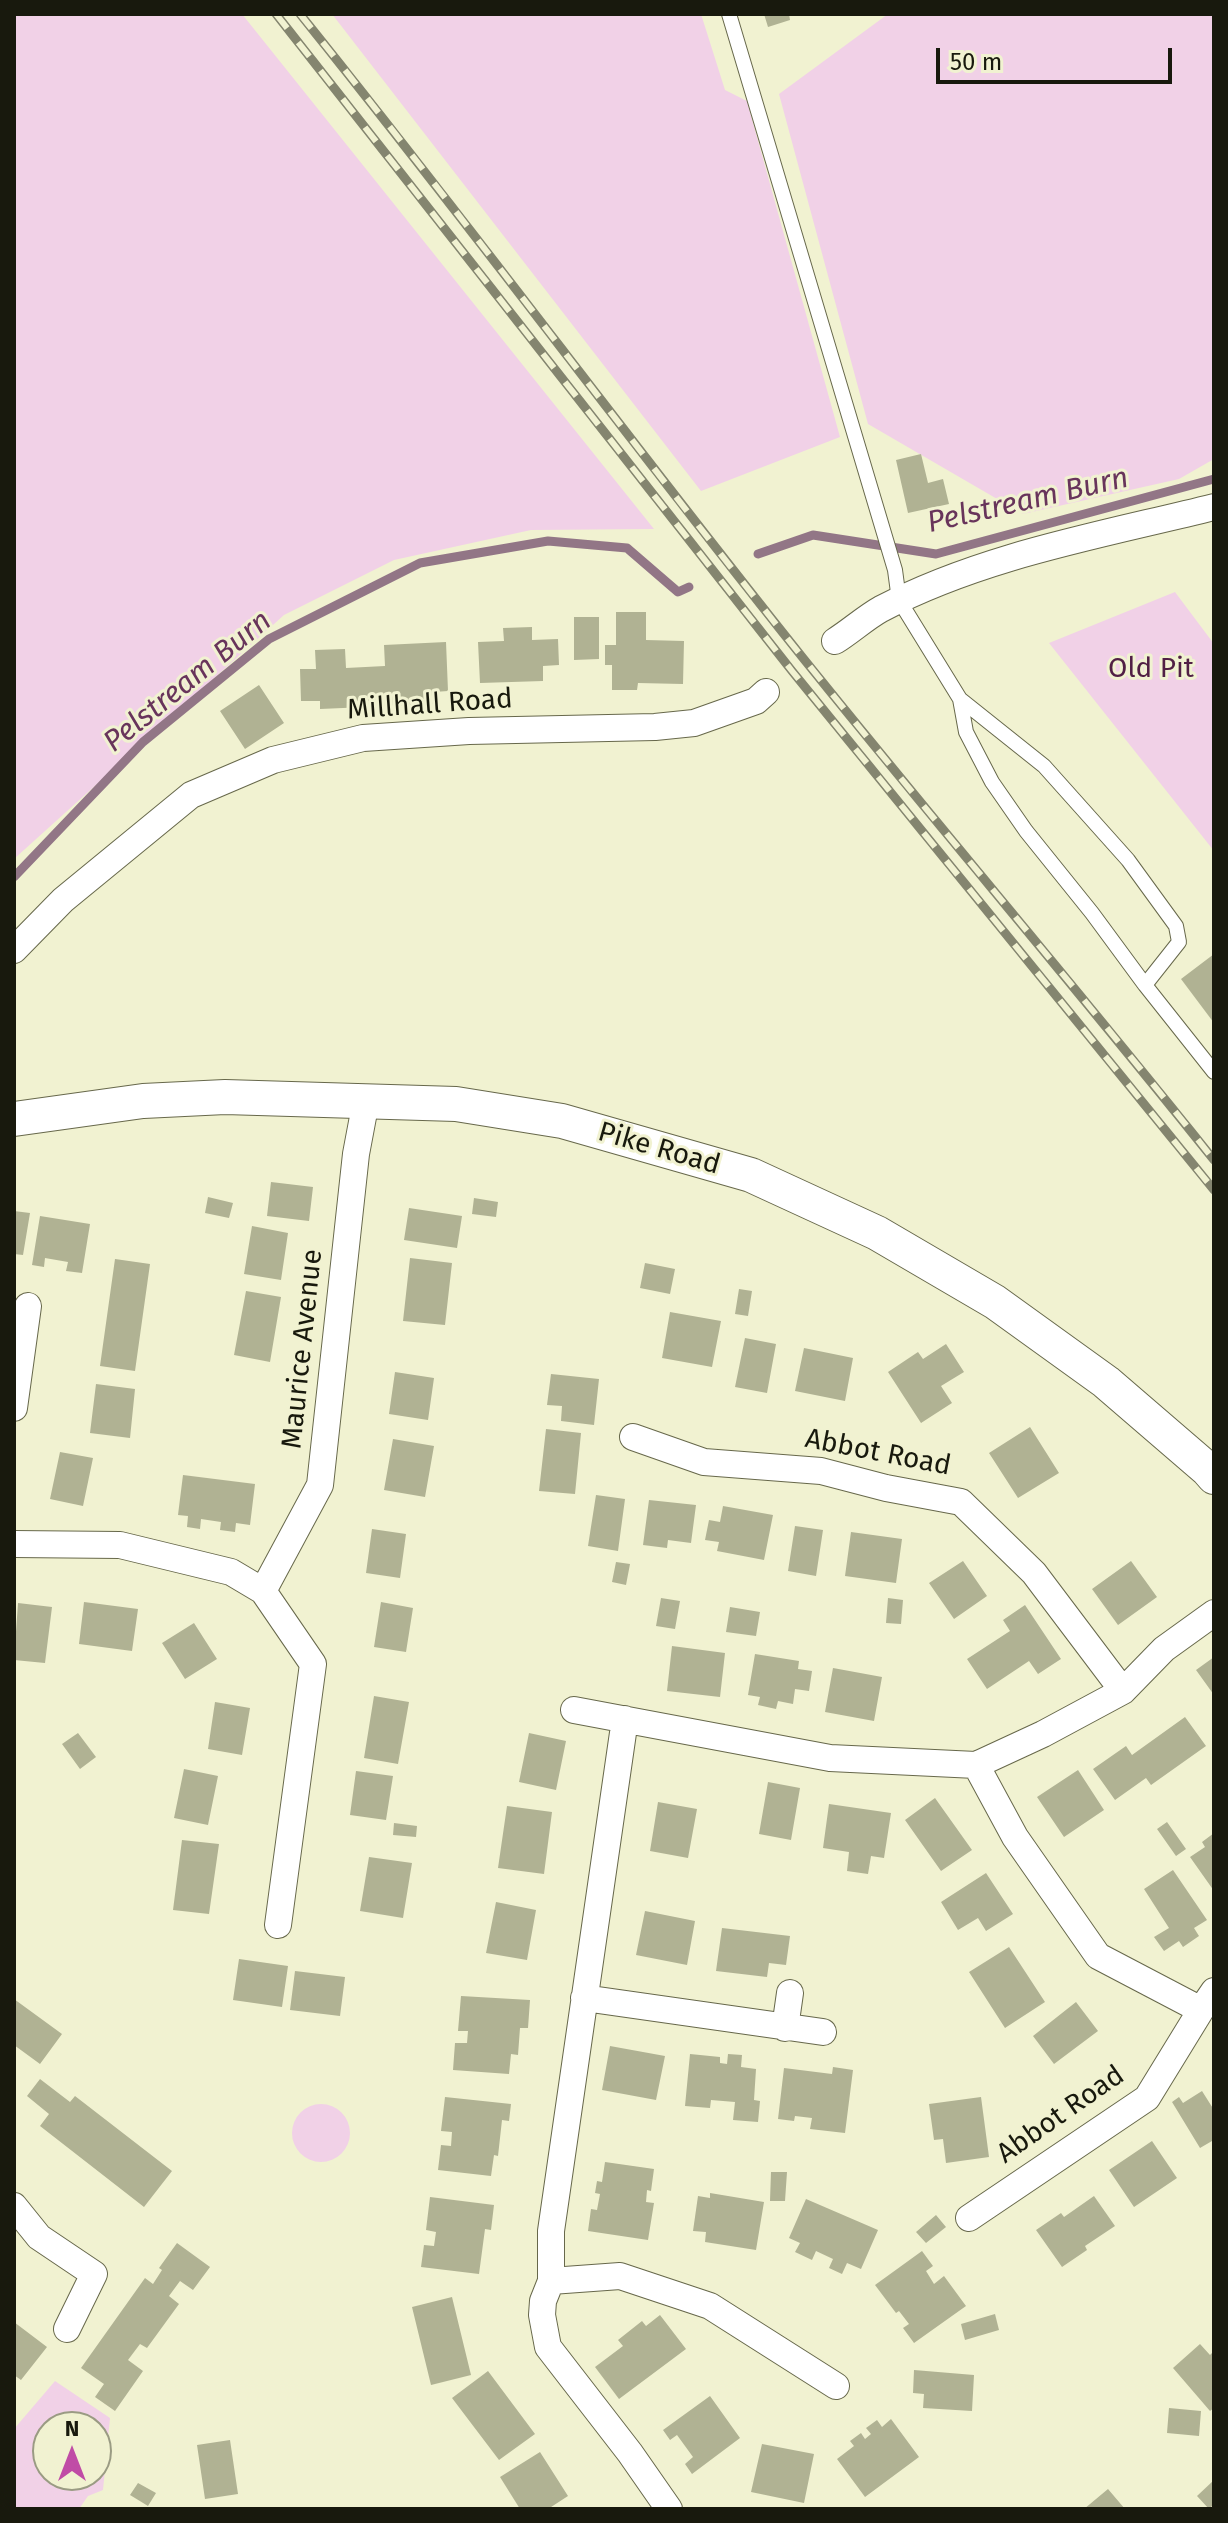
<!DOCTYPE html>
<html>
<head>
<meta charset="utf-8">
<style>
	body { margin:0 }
	#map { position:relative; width:1228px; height:2523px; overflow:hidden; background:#f1f2d1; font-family:"Fira Sans",sans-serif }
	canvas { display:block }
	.frame { position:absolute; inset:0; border:16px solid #18190d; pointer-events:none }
	.north { position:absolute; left:32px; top:2411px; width:80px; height:80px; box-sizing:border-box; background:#f1f2d1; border:2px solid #9a9b83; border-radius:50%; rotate:0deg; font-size:22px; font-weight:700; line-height:32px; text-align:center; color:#18190d }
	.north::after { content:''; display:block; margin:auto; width:28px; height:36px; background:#c04ca6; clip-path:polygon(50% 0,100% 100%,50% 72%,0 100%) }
	.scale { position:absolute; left:936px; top:48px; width:236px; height:36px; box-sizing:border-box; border:4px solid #18190d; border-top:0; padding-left:10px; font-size:24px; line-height:28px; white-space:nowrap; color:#18190d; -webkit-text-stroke:6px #f1f2d1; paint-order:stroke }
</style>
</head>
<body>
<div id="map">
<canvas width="1228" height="2523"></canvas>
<div class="frame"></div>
<div class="north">N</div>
<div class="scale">50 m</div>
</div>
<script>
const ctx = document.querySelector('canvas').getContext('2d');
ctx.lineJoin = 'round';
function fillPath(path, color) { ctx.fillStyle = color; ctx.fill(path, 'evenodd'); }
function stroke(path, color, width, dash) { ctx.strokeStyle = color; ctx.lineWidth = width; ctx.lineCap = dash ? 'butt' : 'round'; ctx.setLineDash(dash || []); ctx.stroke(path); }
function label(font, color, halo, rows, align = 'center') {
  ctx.font = font + ' "Fira Sans",sans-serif'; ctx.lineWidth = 6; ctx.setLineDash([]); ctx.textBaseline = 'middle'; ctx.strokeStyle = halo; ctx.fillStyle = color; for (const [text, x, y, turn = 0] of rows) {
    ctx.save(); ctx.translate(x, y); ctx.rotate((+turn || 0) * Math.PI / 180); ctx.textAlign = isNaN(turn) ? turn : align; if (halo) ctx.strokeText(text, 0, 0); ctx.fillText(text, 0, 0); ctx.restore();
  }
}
const green = new Path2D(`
	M14 14H242L654 529 531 530 394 560 284 615 14 859Z
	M332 14H701L725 90 747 101 840 437 701 491Z
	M888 14H1214V459L1179 479 1023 514 868 424 779 94Z
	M1175 592 1214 644V851L1049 643Z
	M292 2133a29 29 0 1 1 58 0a29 29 0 1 1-58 0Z
	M55 2381 110 2418 103 2490 88 2496 79 2509H14V2429ZM96 2427V2475H48V2427Z`);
const stream = new Path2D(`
	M758 554 813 535 936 554 1214 479
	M14 877 143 742 269 639 420 563 548 541 627 548 678 592 689 587`);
const building = new Path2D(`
	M764 14H789L790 20 768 27Z
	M921 454 928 483 943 479 949 504 908 513 896 460Z
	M616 612H646V640L684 641 683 684 638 683 637 690H612V665H605V645H616Z
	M574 617H599V659L574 660Z
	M532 627V640L558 639 559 665 543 666V681L480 683 478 642 504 641 503 628Z
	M446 642 448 691 434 692 435 704 320 709V701H301L300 669H316L315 650 345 649 346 668 385 666 384 645Z
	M259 685 284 723 245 749 220 711Z
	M1214 954V1023L1181 979Z
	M271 1182 313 1187 309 1221 267 1216Z
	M208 1197 233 1203 229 1218 205 1213Z
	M474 1198 498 1202 496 1217 472 1214Z
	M409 1208 462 1216 457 1248 404 1240Z
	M14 1211 30 1213 23 1255 14 1254Z
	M40 1216 90 1224 82 1273 66 1271 68 1262 45 1258 44 1267 32 1265Z
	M252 1226 288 1233 281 1280 244 1274Z
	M410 1258 452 1263 445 1325 403 1321Z
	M115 1259 150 1264 135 1371 100 1366Z
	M645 1263 675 1269 670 1294 640 1288Z
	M739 1289 752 1291 748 1316 735 1314Z
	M246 1291 281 1297 270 1362 234 1355Z
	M670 1312 721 1321 712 1367 662 1358Z
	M745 1338 776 1344 767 1393 735 1387Z
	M946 1344 964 1372 941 1386 952 1403 921 1423 888 1372 918 1352 923 1359Z
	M804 1348 853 1358 845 1401 795 1391Z
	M395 1372 434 1378 428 1420 389 1414Z
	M551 1374 599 1379 594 1425 561 1421 562 1406 547 1405Z
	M96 1384 135 1389 130 1438 90 1433Z
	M1030 1427 1059 1473 1018 1498 989 1453Z
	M546 1429 581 1433 575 1494 539 1491Z
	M393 1439 434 1446 425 1497 384 1490Z
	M60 1452 93 1458 83 1506 50 1499Z
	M183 1475 255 1484 250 1525 236 1523 235 1532 220 1530 221 1522 201 1519 200 1529 187 1527 188 1516 178 1515Z
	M596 1495 625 1499 618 1551 588 1546Z
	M649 1500 696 1505 691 1543 668 1540 667 1548 643 1545Z
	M723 1506 773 1515 764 1560 717 1551 719 1542 705 1540 709 1520 720 1522Z
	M795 1526 823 1530 816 1576 788 1571Z
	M372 1529 406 1534 400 1578 366 1573Z
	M851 1532 902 1539 896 1583 845 1576Z
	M963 1561 987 1596 954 1619 929 1583Z
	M1131 1561 1157 1597 1118 1625 1092 1589Z
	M616 1562 630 1564 626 1585 612 1582Z
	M661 1598 680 1601 675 1629 656 1626Z
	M888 1598 903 1600 901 1624 886 1623Z
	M84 1602 138 1609 132 1651 79 1644Z
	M381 1602 413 1608 406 1652 374 1647Z
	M18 1603 52 1607 45 1663 14 1660Z
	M1025 1605 1061 1659 1038 1674 1029 1661 987 1689 967 1659 1010 1631 1003 1620Z
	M730 1607 760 1612 756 1636 726 1632Z
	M194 1623 217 1659 185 1679 162 1643Z
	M672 1646 725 1653 720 1697 667 1691Z
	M755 1654 799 1661 798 1669 812 1671 809 1691 795 1689 793 1704 778 1701 776 1709 758 1705 760 1697 748 1695Z
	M1214 1657V1695L1196 1670Z
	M833 1668 882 1677 874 1721 825 1712Z
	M374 1696 409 1702 398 1764 364 1758Z
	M215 1702 250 1708 242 1755 208 1749Z
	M1185 1717 1206 1746 1151 1785 1146 1778 1115 1800 1093 1769 1126 1746 1132 1755Z
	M78 1733 96 1757 80 1769 62 1744Z
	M529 1733 566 1741 556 1790 519 1782Z
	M184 1769 218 1776 208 1825 174 1818Z
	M1078 1770 1104 1810 1064 1837 1037 1797Z
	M356 1771 393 1776 386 1820 350 1815Z
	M768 1782 800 1788 791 1840 759 1834Z
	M935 1798 972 1850 941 1871 905 1820Z
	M658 1802 697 1809 688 1858 650 1851Z
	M829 1804 891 1813 884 1858 871 1856 868 1874 847 1871 849 1852 823 1848Z
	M507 1806 552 1812 544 1874 498 1868Z
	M1167 1822 1186 1849 1176 1856 1157 1829Z
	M394 1823 417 1826 416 1837 393 1835Z
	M1214 1833V1891L1190 1857 1205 1847 1202 1842Z
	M182 1840 219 1844 209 1914 173 1910Z
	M369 1857 412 1863 403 1918 360 1911Z
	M1173 1870 1207 1920 1194 1928 1199 1936 1183 1947 1179 1941 1164 1951 1154 1937 1169 1928 1144 1889Z
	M986 1873 1013 1914 986 1931 978 1918 958 1930 941 1902Z
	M496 1902 536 1910 527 1960 486 1953Z
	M645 1911 695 1921 687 1965 636 1955Z
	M722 1928 790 1936 786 1965 769 1963 767 1977 716 1971Z
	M1009 1947 1045 2002 1005 2028 969 1972Z
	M239 1959 288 1966 282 2007 233 2000Z
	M295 1971 345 1977 340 2016 290 2010Z
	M461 1996 530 2000 528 2028H520L518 2055 511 2054 509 2074 453 2070 455 2043H467L468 2031H458Z
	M14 1999 62 2034 40 2064 14 2045Z
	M1076 2002 1098 2031 1054 2064 1033 2036Z
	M610 2046 665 2056 656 2100 602 2090Z
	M690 2054 720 2057V2063L727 2064 728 2054 742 2055 741 2067 756 2069 754 2100 760 2101 758 2122 733 2120 735 2102 711 2100 710 2108 685 2106Z
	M833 2067 853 2070 845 2133 810 2129 812 2118 795 2116 794 2121 778 2119 784 2068 832 2074Z
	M40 2079 70 2102 75 2096 172 2171 144 2207 40 2126 49 2114 27 2096Z
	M1202 2091 1214 2110V2144L1212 2141 1200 2148 1172 2102 1179 2097 1183 2103Z
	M445 2097 511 2104 509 2121 502 2120 498 2156 494 2155 491 2176 438 2170 441 2145 451 2146 452 2132 441 2131Z
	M981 2097 989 2157 946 2163 943 2139 934 2140 929 2104Z
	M1152 2141 1177 2178 1134 2207 1109 2170Z
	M605 2162 654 2169 651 2191 647 2190 646 2202 654 2203 648 2240 588 2231 591 2209 597 2210 600 2194 595 2193 597 2181 602 2182Z
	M771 2172H787L785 2201H770Z
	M710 2193 764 2202 756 2250 705 2242 706 2232 693 2231 698 2196 710 2198Z
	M1094 2196 1115 2226 1085 2246 1087 2250 1062 2267 1036 2230 1061 2213 1064 2217Z
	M430 2197 494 2205 491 2230 485 2229 479 2274 421 2267 424 2245 434 2246 436 2232 426 2230Z
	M806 2199 878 2230 861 2269 847 2263 842 2274 829 2268 833 2259 816 2251 812 2260 795 2252 800 2243 789 2238Z
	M936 2215 946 2227 926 2243 916 2232Z
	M177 2243 210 2267 193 2290 180 2281 169 2296 179 2304 147 2348 140 2344 128 2360 143 2371 115 2411 95 2397 104 2384 81 2368 145 2278 153 2284 162 2270 159 2268Z
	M922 2251 933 2266 926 2271 934 2284 944 2276 966 2306 914 2343 903 2328 909 2324 899 2311 896 2313 875 2285Z
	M452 2297 471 2375 431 2385 412 2307Z
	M995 2314 999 2330 965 2340 961 2324Z
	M660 2315 686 2349 619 2399 595 2367 623 2346 618 2340 642 2321 646 2326Z
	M14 2322 47 2347 21 2380 14 2375Z
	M1200 2344 1210 2355 1214 2351V2408L1210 2411 1173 2368Z
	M914 2370 974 2375 972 2411 923 2408 924 2394 913 2393Z
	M488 2371 535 2434 499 2460 452 2398Z
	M710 2396 740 2438 692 2474 685 2464 693 2457 677 2435 670 2440 663 2430Z
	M1169 2408 1201 2411 1199 2436 1167 2433Z
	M891 2419 919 2457 865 2497 837 2459 854 2446 850 2441 861 2433 865 2439 871 2434 866 2428 877 2420 882 2427Z
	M230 2440 238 2494 205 2499 197 2445Z
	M762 2444 814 2454 804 2503 751 2492Z
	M540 2452 568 2496 548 2509H520L500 2477Z
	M1214 2480V2504L1209 2509 1197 2496Z
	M138 2483 156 2493 148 2506 130 2495Z
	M1108 2489 1125 2509H1084Z`);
const service = new Path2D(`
	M729 14 895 570 899 600 960 699 966 732 992 782 1026 831 1092 913 1145 985
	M960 699 1044 766 1128 860 1176 926 1179 942 1145 985 1214 1072`);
const minor = new Path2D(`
	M835 641C851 631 865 618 881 609 984 555 1102 535 1214 507
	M14 950 63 900 191 795 273 760 363 738 469 731 655 727 694 723 756 701 766 692
	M14 1408 28 1306
	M633 1437 704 1462 821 1471 886 1488 961 1502 1034 1573 1123 1691
	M14 1544 120 1545 231 1572 263 1591 320 1485 356 1154 366 1101
	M263 1591 313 1664 278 1925
	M574 1710 830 1758 976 1765 1043 1734 1123 1691 1164 1649 1214 1613
	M625 1719 551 2231V2281L543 2301 542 2315 548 2347 630 2453 669 2509
	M976 1765 1015 1837 1098 1956 1201 2010 1214 1991
	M584 1998 823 2032
	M785 2028 790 1993
	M14 2206 39 2237 94 2274 67 2329
	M969 2218 1147 2098 1201 2010
	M551 2281 620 2276 710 2306 836 2386`);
const tertiary = new Path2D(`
	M14 1119 143 1101 225 1097 456 1104 562 1121 751 1175 877 1233 995 1302 1106 1382 1207 1469 1214 1477`);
const rail = new Path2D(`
	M276 14 792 671 1214 1190
	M300 14C471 226 633 446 803 658 939 827 1079 991 1214 1160`);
const parkNames = [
	["Old Pit",1151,669]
];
const streetNames = [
	["Millhall Road",430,705,-4],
	["Pike Road",659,1149,16],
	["Maurice Avenue",303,1349,-84],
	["Abbot Road",878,1453,11],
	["Abbot Road",1061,2115,-35]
];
const waterNames = [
	["Pelstream Burn",1028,501,-13],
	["Pelstream Burn",188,682,-39]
];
fillPath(green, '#f1d1e7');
stroke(stream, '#927686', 9);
fillPath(building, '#b0b293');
stroke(service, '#67684b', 16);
stroke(minor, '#67684b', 28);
stroke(tertiary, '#67684b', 36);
stroke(service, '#fff', 14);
stroke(minor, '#fff', 26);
stroke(tertiary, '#fff', 34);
stroke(rail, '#84856f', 9);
stroke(rail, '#f1f2d1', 6, [18]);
label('28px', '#511f45', '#f1f2d1', parkNames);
label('28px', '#18190d', '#f1f2d1', streetNames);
label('italic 30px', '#68345b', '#f1f2d1', waterNames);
</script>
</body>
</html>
